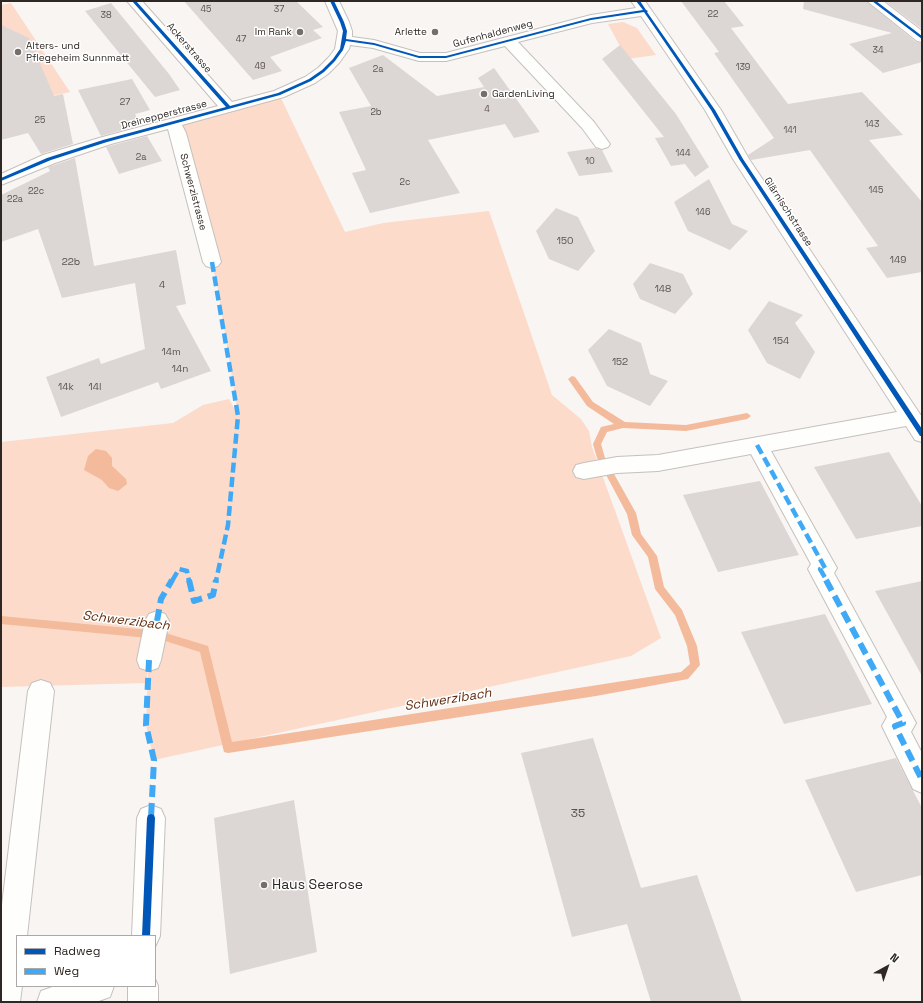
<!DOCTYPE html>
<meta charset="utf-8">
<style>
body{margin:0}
#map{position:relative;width:923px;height:1003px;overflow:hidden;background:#f9f5f3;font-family:"Space Grotesk",sans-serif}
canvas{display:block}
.frame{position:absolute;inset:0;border:2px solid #2e2723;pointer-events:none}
.legend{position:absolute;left:16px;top:935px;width:140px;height:52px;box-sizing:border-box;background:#fff;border:1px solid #aba9a7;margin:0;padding:5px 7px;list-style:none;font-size:12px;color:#2e2723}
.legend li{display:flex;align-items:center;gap:8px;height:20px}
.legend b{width:20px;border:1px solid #aba9a7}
.north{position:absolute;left:867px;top:947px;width:40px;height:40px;-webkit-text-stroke:3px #fff;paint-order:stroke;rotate:40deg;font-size:11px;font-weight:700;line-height:16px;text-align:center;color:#2e2723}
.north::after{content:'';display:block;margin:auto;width:14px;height:18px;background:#2e2723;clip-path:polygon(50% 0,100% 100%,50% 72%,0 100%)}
</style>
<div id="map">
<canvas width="923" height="1003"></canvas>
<div class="frame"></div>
<ul class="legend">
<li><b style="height:5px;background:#0057b8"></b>Radweg</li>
<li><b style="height:5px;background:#3fa9f5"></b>Weg</li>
</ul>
<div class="north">N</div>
</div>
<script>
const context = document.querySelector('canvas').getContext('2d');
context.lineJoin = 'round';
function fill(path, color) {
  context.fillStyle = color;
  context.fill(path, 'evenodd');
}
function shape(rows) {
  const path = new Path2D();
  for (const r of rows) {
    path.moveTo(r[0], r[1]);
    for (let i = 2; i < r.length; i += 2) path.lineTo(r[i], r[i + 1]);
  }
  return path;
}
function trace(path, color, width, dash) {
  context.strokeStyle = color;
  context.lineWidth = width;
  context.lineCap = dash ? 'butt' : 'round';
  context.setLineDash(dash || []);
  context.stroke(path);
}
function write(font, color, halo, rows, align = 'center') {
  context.font = font + ' "Space Grotesk",sans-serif';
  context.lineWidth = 3;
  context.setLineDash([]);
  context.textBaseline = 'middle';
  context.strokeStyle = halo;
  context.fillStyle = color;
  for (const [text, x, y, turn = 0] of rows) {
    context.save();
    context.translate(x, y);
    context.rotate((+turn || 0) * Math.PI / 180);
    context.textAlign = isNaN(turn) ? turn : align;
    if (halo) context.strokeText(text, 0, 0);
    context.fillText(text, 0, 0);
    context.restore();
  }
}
const green = shape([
 [11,3,70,92,1,107,1,5],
 [623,22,637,28,656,55,627,59,608,24],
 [279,94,345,232,383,223,489,211,552,395,581,419,589,431,592,447,661,638,631,656,154,760,146,725,148,667,146,683,1,687,1,442,173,423,203,405,229,399,238,415,217,284,173,123]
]);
const water = shape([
 [96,449,106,451,112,458,112,466,126,479,127,484,118,491,109,488,102,480,84,470,88,456]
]);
const stream = shape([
 [572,376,575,377,593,402,625,422,686,425,747,413,751,416,747,419,686,431,623,428,607,432,601,444,605,458,636,513,641,534,657,556,664,587,682,610,697,646,700,665,688,679,596,696,228,753,224,752,223,748,200,652,159,639,1,624,1,616,159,631,208,646,232,742,681,672,690,664,687,646,675,615,655,589,648,557,632,535,627,514,597,458,593,444,601,427,614,424,587,406,568,379,572,376]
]);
const building = shape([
 [184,1,296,1,323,27,313,30,322,38,270,57,282,71,253,80],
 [681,1,724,1,744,26,731,28,788,104,862,92,903,135,869,140,922,202,922,272,887,278,866,248,878,246,810,150,751,160,748,155,774,138,714,53,719,52],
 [804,1,866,1,916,42,922,43,922,62,883,73,849,44,892,33,803,9],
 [885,1,922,1,922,29],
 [111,3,169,74,180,90,155,97,85,11],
 [1,25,29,38,54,96,63,94,73,144,41,154,28,133,1,140],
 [620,45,676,114,709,167,695,177,685,164,671,166,655,138,664,137,602,59],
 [383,55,437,96,484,87,478,78,494,68,540,132,514,138,505,124,428,140,460,193,370,213,352,173,366,170,339,112,371,106,349,68],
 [132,79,150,110,135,114,141,125,101,136,78,90],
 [147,136,162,161,119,174,106,147],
 [595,148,602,150,613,172,579,176,567,152],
 [75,158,94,266,176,250,186,304,176,306,211,371,161,389,158,382,61,417,46,377,99,358,101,364,145,349,135,283,62,298,38,229,1,242,1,195,50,171,48,167],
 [709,179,732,224,748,231,730,250,688,231,674,202],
 [556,208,578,217,595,251,578,271,549,259,536,231],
 [650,263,683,274,693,294,675,314,640,299,633,284],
 [769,301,803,315,795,323,815,352,800,379,767,363,748,330],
 [609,329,641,343,650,374,668,381,650,406,607,386,588,350],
 [889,452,922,506,922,526,856,539,814,467],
 [760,481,799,555,718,572,683,495],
 [922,581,922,676,875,591],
 [825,614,872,704,784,724,741,632],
 [593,738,641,888,697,875,742,1002,651,1002,627,924,572,937,521,753],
 [896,758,922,808,922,875,856,892,805,780],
 [294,800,317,952,230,974,214,818]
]);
const minor = shape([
 [127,1,142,1,232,102,274,91,305,77,318,68,329,57,335,49,338,31,325,1,339,1,349,22,352,31,352,37,374,40,420,53,446,53,591,15,636,8,631,1,645,1,721,110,749,159,922,417,922,442,915,440,906,426,771,451,833,561,837,568,834,573,916,723,911,732,922,753,922,793,913,789,882,726,887,717,808,569,811,564,751,454,658,471,617,473,584,479,576,477,573,471,576,465,584,463,617,457,658,455,897,412,733,159,705,110,641,16,592,23,518,42,594,122,610,144,608,147,602,149,596,147,582,128,505,46,446,61,419,61,373,48,350,45,349,49,339,63,328,74,315,83,284,97,182,125,186,133,221,262,218,266,212,268,206,266,203,262,168,129,111,144,55,163,1,185,1,174,43,155,99,138,218,106,127,1],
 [867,1,883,1,922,31,922,42,917,41,867,1],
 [157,611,165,614,169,621,161,660,158,668,149,671,140,668,137,660,145,621,149,614,157,611],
 [41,680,50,683,54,691,27,936,17,936,17,986,22,986,20,1002,1,1002,1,913,28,691,32,683,41,680],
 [151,805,161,809,165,818,160,936,155,947,155,936,132,936,137,818,141,809,151,805],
 [155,979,158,986,158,1002,128,1002,128,986,155,986,155,979],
 [55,986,114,986,110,997,96,1002,37,1002,41,991,55,986]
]);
const quietFar1 = shape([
 [212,262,238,416,228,525,216,581],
 [757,445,825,568,820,569,827,581],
 [172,581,179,569,187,571,189,581]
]);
const quiet = shape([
 [189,580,194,601,213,595,216,580],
 [826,580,903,723,895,726,922,780],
 [157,621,161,599,172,580],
 [149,660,146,725,154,760,151,818]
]);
const cycleway = shape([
 [132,1,136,1,230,106,278,93,309,79,322,70,333,59,340,49,343,31,340,22,330,1,334,1,344,22,347,31,346,39,374,43,419,56,446,56,591,18,643,10,636,1,640,1,646,10,648,11,647,12,715,110,743,159,922,429,922,436,920,436,739,159,711,110,644,12,591,20,446,58,419,58,374,45,346,41,343,50,335,61,324,72,311,81,280,95,107,142,51,160,1,181,1,178,47,158,103,140,226,107,132,1],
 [872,1,876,1,922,36,922,39,872,1],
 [151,814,154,815,155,818,150,936,142,936,147,818,148,815,151,814]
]);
const markers = [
 [300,32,4,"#756f6c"],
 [435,32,4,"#756f6c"],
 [18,52,4,"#756f6c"],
 [484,94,4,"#756f6c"],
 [264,885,4,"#756f6c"]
];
const farNumbernames = [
 ["45",206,10],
 ["37",279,10],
 ["22",713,15],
 ["38",106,16],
 ["47",241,40],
 ["34",878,51],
 ["49",260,67],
 ["139",743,68],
 ["2a",378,70],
 ["27",125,103],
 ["4",487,110],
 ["2b",376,113],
 ["25",40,121],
 ["143",872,125],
 ["141",790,131],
 ["144",683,154],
 ["2a",141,158],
 ["10",590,162],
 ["2c",405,183],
 ["145",876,191],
 ["22c",36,192],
 ["22a",15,200],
 ["146",703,213]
];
const farPoinames = [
 ["Im Rank",292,32],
 ["Arlette",427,32],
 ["Alters- und",26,46,"left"],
 ["Pflegeheim Sunnmatt",26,58,"left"],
 ["GardenLiving",492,94,"left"]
];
const farStreetnames = [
 ["Gufenhaldenweg",493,34,-15],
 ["Ackerstrasse",189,48,49],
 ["Dreinepperstrasse",164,115,-15],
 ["Schwerzistrasse",193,192,75],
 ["Glärnischstrasse",788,212,57]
];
const numberNames = [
 ["150",565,241],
 ["149",898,260],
 ["22b",71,262],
 ["4",162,285],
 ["148",663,289],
 ["154",781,341],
 ["14m",171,352],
 ["152",620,362],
 ["14n",180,369],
 ["14k",66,387],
 ["14l",95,387]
];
const nearNumbernames = [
 ["35",578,814]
];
const waterNames = [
 ["Schwerzibach",126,621,7],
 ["Schwerzibach",448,700,-9]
];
const nearPoinames = [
 ["Haus Seerose",272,885]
];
fill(green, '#fcdbca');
fill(water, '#f3ba9b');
fill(stream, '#f3ba9b');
fill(building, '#dcd7d4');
trace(minor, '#c5c0bd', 2);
fill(minor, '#fefefd');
trace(quietFar1, '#3fa9f5', 4.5, [10, 4.5]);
trace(quiet, '#3fa9f5', 6, [12, 6]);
fill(cycleway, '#0057b8');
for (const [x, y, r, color] of markers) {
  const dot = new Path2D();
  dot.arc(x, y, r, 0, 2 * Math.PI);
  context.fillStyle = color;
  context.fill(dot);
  trace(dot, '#fff', 1.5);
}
write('9px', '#5a534f', null, farNumbernames);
write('10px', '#2e2723', '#fff', farPoinames, 'right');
write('10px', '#2e2723', '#fff', farStreetnames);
write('10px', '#5a534f', null, numberNames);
write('12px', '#5a534f', null, nearNumbernames);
write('italic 13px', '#622e0f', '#fff', waterNames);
write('14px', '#2e2723', '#fff', nearPoinames, 'left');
</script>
